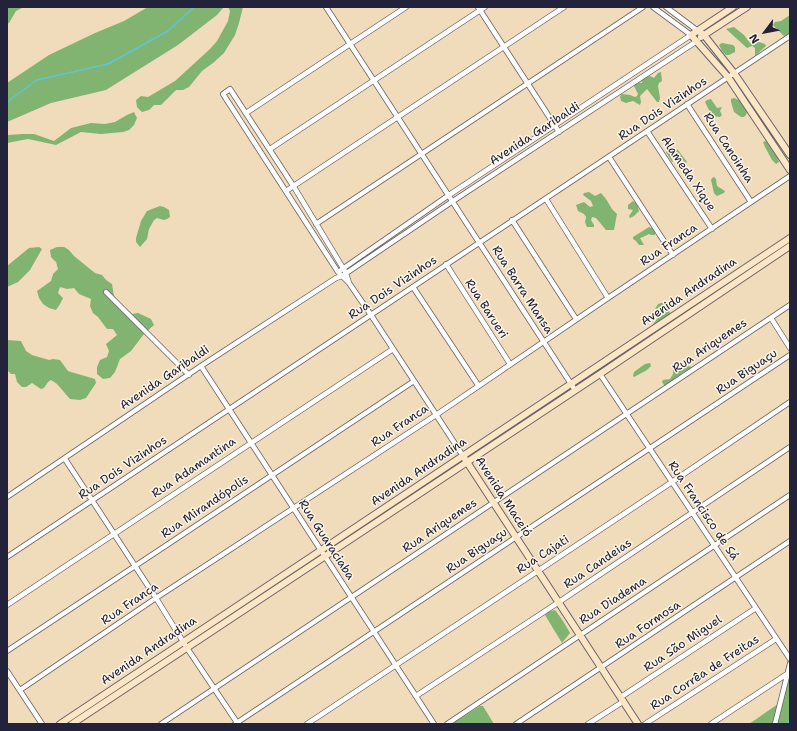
<!DOCTYPE html>
<meta charset="utf-8">
<style>
body{margin:0}
#map{position:relative;width:797px;height:731px;overflow:hidden;background:#f0dcbb;font-family:"Shantell Sans",sans-serif}
canvas{display:block}
.frame{position:absolute;inset:0;border:8px solid #22223b;pointer-events:none}
.north{position:absolute;left:745px;top:12px;width:40px;height:40px;-webkit-text-stroke:3px #fcf5e5;paint-order:stroke;rotate:238deg;font-size:11px;font-weight:700;line-height:16px;text-align:center;color:#22223b}
.north::after{content:'';display:block;margin:auto;width:14px;height:18px;background:#22223b;clip-path:polygon(50% 0,100% 100%,50% 72%,0 100%)}
</style>
<div id="map">
<canvas width="797" height="731"></canvas>
<div class="frame"></div>
<div class="north">N</div>
</div>
<script>
const context = document.querySelector('canvas').getContext('2d');
context.lineJoin = 'round';
function fill(path, color) {
  context.fillStyle = color;
  context.fill(path, 'evenodd');
}
function shape(rows) {
  const path = new Path2D();
  for (const r of rows) {
    path.moveTo(r[0], r[1]);
    for (let i = 2; i < r.length; i += 2) path.lineTo(r[i], r[i + 1]);
  }
  return path;
}
function trace(path, color, width, dash) {
  context.strokeStyle = color;
  context.lineWidth = width;
  context.lineCap = dash ? 'butt' : 'round';
  context.setLineDash(dash || []);
  context.stroke(path);
}
function write(font, color, halo, rows, align = 'center') {
  context.font = font + ' "Shantell Sans",sans-serif';
  context.lineWidth = 3;
  context.setLineDash([]);
  context.textBaseline = 'middle';
  context.strokeStyle = halo;
  context.fillStyle = color;
  for (const [text, x, y, turn = 0] of rows) {
    context.save();
    context.translate(x, y);
    context.rotate((+turn || 0) * Math.PI / 180);
    context.textAlign = isNaN(turn) ? turn : align;
    if (halo) context.strokeText(text, 0, 0);
    context.fillText(text, 0, 0);
    context.restore();
  }
}
const forest = shape([
 [8,7,24,7,16,11,9,23,7,24,7,8],
 [148,7,224,7,217,15,178,45,106,90,51,103,7,122,7,83,49,55,95,33,124,21],
 [228,7,243,7,239,23,235,35,224,53,213,63,202,71,189,87,183,90,176,90,161,105,154,105,149,110,142,112,137,107,136,100,141,96,148,97,175,81,210,49,217,41,228,21,230,11],
 [790,15,790,34,784,36,773,25,775,22,781,21],
 [734,27,744,35,750,43,759,42,765,44,766,46,755,56,755,48,752,46,747,48,726,29],
 [722,43,733,45,735,47,735,52,729,55,726,55,722,51,719,45],
 [661,72,662,81,659,83,658,86,660,98,659,102,657,102,647,89,640,96,641,102,640,105,633,101,626,103,621,101,620,96,622,94,630,95,635,97,637,96,638,94,633,84,637,82,642,83,641,79,644,77,650,76,654,78,658,73],
 [734,98,739,100,743,104,747,112,746,115,744,117,741,117,734,112,731,102,731,99],
 [711,99,717,108,722,107,720,111,722,115,720,117,712,116,705,102,707,100],
 [134,112,137,118,134,125,129,130,123,132,101,134,81,132,56,145,28,139,7,143,7,135,23,134,34,134,54,141,71,128,91,123,105,124,115,122,127,115],
 [766,141,778,159,779,162,776,164,772,160,765,147,763,142],
 [671,147,678,150,687,162,686,163,677,155,671,157,673,162,672,162,666,152],
 [714,177,716,179,717,186,725,191,724,193,717,196,714,193,711,180,712,178],
 [589,192,595,196,601,193,606,199,612,209,617,214,614,230,606,230,596,218,592,217,591,220,594,225,594,227,587,227,585,222,586,217,584,214,578,211,576,205,584,202,590,207,593,206,591,201,583,195,584,193],
 [633,201,637,204,639,211,634,216,630,218,629,216,633,210,628,209,628,205],
 [160,206,164,207,169,210,170,217,167,219,164,220,157,218,154,220,149,229,147,239,140,247,136,242,136,238,141,221,147,211],
 [649,227,654,229,655,232,655,235,651,235,649,234,643,237,640,238,644,245,639,245,636,241,633,239,633,237],
 [39,247,42,249,30,270,18,282,7,287,7,266,29,248],
 [57,247,64,247,69,250,74,256,90,269,95,273,102,275,106,280,112,284,114,296,117,301,132,314,138,313,151,319,154,325,144,334,131,351,120,359,115,372,110,378,103,379,97,374,97,367,100,360,107,357,109,351,106,344,117,335,113,329,107,329,98,317,93,313,90,306,91,299,79,294,74,288,67,289,60,287,58,293,63,298,60,304,56,310,49,308,43,304,39,298,37,291,51,281,53,274,58,269,56,262,51,257,50,250],
 [661,303,664,303,669,309,670,314,669,317,654,327,651,327,657,319,666,313,664,308,655,309,658,304],
 [7,340,21,341,26,351,32,355,49,360,53,359,60,360,68,371,71,372,95,379,96,383,86,398,80,400,70,399,57,384,51,380,48,382,44,388,41,389,32,383,26,387,22,387,17,382,15,374,11,374,7,370],
 [650,363,651,366,647,370,634,377,633,376,634,372,638,369,645,364],
 [687,366,692,367,691,368,682,373,667,385,664,385,662,382,663,380,670,379,673,374,673,370,675,368,678,369],
 [554,610,556,611,563,621,570,633,562,643,545,615,548,612],
 [790,650,790,724,749,724,778,704],
 [480,706,483,706,494,724,452,724]
]);
const stream = shape([
 [7,102,37,80,108,64,168,31,194,7],
 [788,724,790,718]
]);
const street = shape([
 [326,7,575,390],
 [478,7,559,132],
 [666,7,698,31],
 [687,104,751,202],
 [246,113,406,7],
 [647,131,712,229],
 [270,149,485,7],
 [609,157,673,255],
 [286,191,564,7],
 [546,199,608,298],
 [512,220,576,319],
 [316,224,643,7],
 [446,264,510,364],
 [341,270,449,195,691,35,653,7],
 [349,283,346,273,294,187,230,89,223,94,338,272,349,283,371,315,463,456],
 [413,287,478,385],
 [106,292,189,375],
 [771,318,790,348],
 [201,366,434,724],
 [600,374,790,659],
 [65,459,156,598,187,648,238,724],
 [7,497,201,366,336,278,342,276,453,201,697,41],
 [7,557,790,36],
 [7,605,393,349],
 [7,651,414,381],
 [7,671,42,724],
 [20,690,156,598,436,415,608,298,790,176],
 [416,696,559,602,790,447],
 [621,697,756,608],
 [161,724,790,305],
 [235,724,790,355],
 [307,724,672,482,790,402],
 [447,724,790,495],
 [516,724,790,541],
 [588,724,624,701],
 [645,724,776,639],
 [711,724,787,674],
 [775,724,790,664]
]);
const secondary = shape([
 [733,7,691,35,728,77,790,170],
 [698,31,704,35,734,73,790,155],
 [701,37,747,7],
 [465,459,638,724],
 [60,724,790,238],
 [72,724,600,374,790,246]
]);
const streetNames = [
 ["Rua Dois Vizinhos",663,109,-34],
 ["Avenida Garibaldi",535,134,-33],
 ["Rua Canoinha",728,148,57],
 ["Alameda Xique",688,174,56],
 ["Rua Franca",669,245,-34],
 ["Rua Dois Vizinhos",393,288,-34],
 ["Rua Barra Mansa",522,290,57],
 ["Avenida Andradina",689,292,-34],
 ["Rua Barueri",486,309,57],
 ["Rua Ariquemes",710,346,-34],
 ["Rua Biguaçu",747,372,-34],
 ["Avenida Garibaldi",165,378,-34],
 ["Rua Franca",400,426,-34],
 ["Rua Dois Vizinhos",123,468,-34],
 ["Rua Adamantina",194,468,-34],
 ["Avenida Andradina",419,472,-34],
 ["Avenida Maceió",503,497,57],
 ["Rua Mirandópolis",205,507,-34],
 ["Rua Francisco de Sá",703,511,56],
 ["Rua Ariquemes",440,526,-34],
 ["Rua Guaraciaba",326,540,57],
 ["Rua Biguaçu",477,551,-34],
 ["Rua Cajati",543,555,-33],
 ["Rua Candeias",598,564,-34],
 ["Rua Diadema",613,601,-33],
 ["Rua Franca",130,604,-34],
 ["Rua Formosa",648,625,-34],
 ["Rua São Miguel",683,644,-34],
 ["Avenida Andradina",149,651,-34],
 ["Rua Corrêa de Freitas",705,673,-33]
];
fill(forest, '#80b470');
trace(stream, '#5cc6d7', 1.5);
trace(street, '#6a6368', 6);
trace(secondary, '#6a6368', 8);
trace(street, '#fff', 4.5);
trace(secondary, '#fce6c4', 6);
write('12px', '#22223b', '#fcf5e5', streetNames);
</script>
